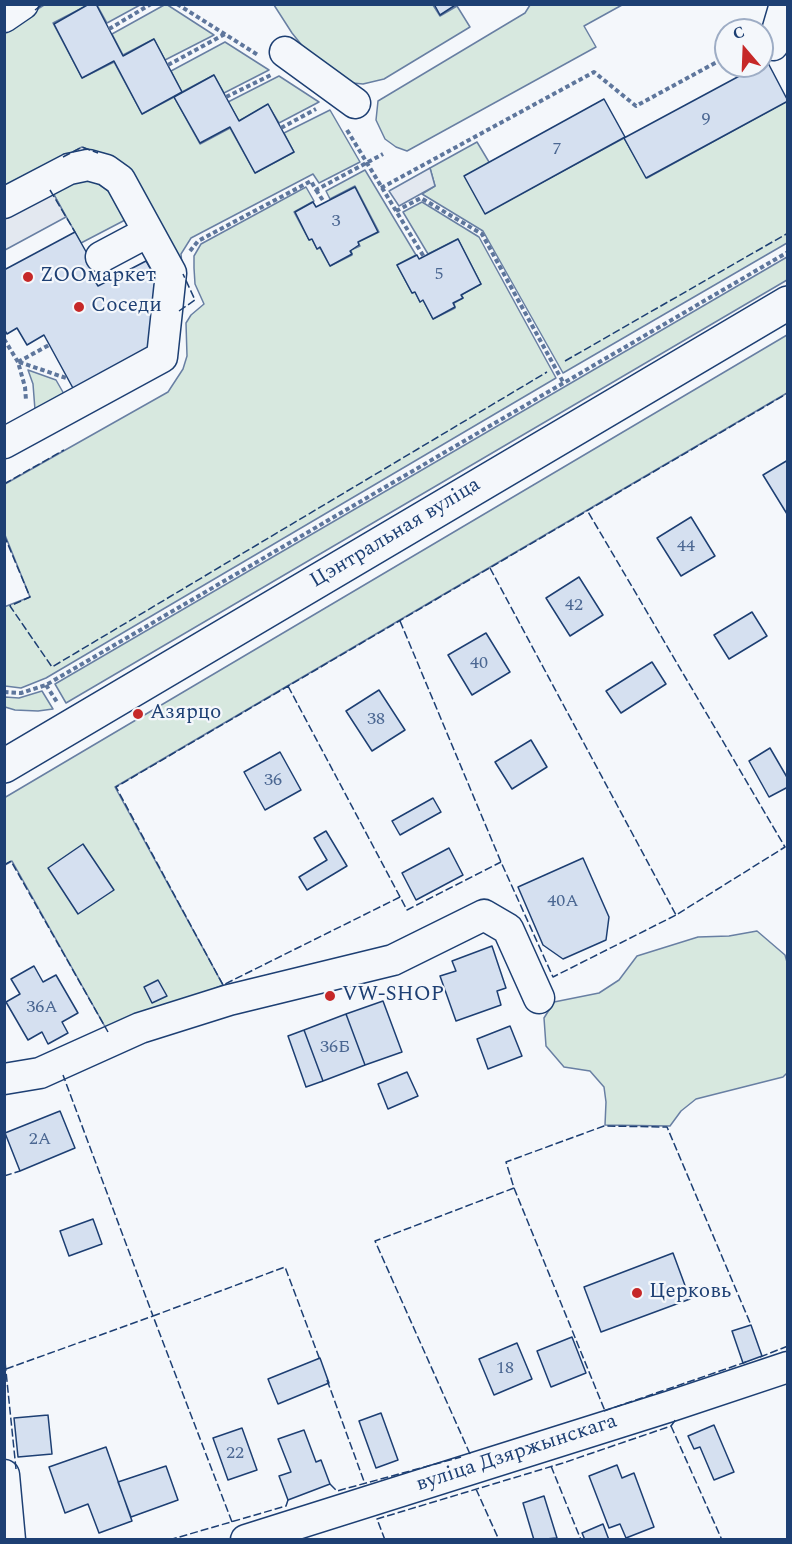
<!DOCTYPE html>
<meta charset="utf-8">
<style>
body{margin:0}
#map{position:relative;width:792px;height:1544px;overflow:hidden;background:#f4f7fb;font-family:Spectral,serif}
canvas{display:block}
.frame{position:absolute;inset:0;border:6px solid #1d3f73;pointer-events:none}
.north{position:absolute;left:714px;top:18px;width:60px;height:60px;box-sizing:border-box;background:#f4f7fb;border:2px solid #9eadc5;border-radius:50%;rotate:341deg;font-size:16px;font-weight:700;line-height:24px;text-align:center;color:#1d3f73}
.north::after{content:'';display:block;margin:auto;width:21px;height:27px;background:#c62828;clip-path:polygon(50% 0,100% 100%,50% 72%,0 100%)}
</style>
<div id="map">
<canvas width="792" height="1544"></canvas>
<div class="frame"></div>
<div class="north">С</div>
</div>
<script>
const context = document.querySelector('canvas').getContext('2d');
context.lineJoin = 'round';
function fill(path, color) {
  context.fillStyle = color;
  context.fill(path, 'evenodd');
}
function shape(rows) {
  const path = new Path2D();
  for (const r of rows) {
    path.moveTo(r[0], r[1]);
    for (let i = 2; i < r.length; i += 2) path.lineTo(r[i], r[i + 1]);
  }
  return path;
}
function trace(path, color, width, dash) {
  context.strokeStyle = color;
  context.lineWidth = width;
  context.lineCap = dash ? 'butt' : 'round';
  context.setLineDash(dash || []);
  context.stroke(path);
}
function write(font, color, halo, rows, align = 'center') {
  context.font = font + ' Spectral,serif';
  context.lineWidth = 4.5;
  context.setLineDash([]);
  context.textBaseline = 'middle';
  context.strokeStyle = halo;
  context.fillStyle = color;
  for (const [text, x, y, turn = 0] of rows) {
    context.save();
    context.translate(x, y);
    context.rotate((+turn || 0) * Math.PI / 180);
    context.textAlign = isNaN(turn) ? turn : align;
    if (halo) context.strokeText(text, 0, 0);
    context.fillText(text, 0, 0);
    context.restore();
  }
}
const green = shape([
 [166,4,214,35,165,60,154,39,123,55,112,34,166,4],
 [44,5,88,5,53,23,82,78,114,62,142,114,174,97,200,144,230,128,255,173,294,152,284,133,330,110,360,162,319,183,313,174,191,238,181,254,183,275,123,164,82,147,5,188,5,30,44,5],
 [97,5,140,5,107,23,97,5],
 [274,5,433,5,440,16,457,6,470,27,384,79,363,84,353,83,312,58,292,33,274,5],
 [530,5,622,5,584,26,596,47,407,151,396,147,385,139,376,120,378,101,525,13,530,5],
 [225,42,269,70,224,93,214,75,182,92,171,71,225,42],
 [279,76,319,102,279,123,268,105,239,121,228,102,279,76],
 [787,101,787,243,563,373,483,231,422,194,435,186,430,168,477,142,489,162,485,213,624,138,647,178,787,101],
 [365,170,416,255,397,265,412,293,415,292,420,302,423,300,433,319,455,308,454,303,463,298,461,295,481,284,458,239,428,254,403,212,422,202,479,237,556,378,46,678,21,688,5,686,4,607,30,597,5,535,5,484,168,392,183,369,187,356,186,323,191,315,204,304,195,284,194,268,194,256,201,244,306,187,314,201,294,212,309,240,312,239,317,249,320,248,330,266,352,255,351,250,360,246,358,242,379,232,355,186,330,199,326,191,365,170],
 [85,179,94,181,112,194,127,219,81,243,52,191,85,179],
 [787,257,787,280,66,703,55,684,787,257],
 [787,335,787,393,115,787,223,985,108,1032,12,861,5,865,4,798,787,335],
 [28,370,56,380,64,394,35,410,33,384,28,370],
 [42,691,53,709,38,711,15,710,5,707,5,697,19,698,42,691],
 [757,931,785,955,787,962,787,1073,783,1077,696,1099,681,1111,670,1126,605,1125,606,1102,604,1087,590,1071,564,1067,546,1046,544,1018,554,1002,599,993,619,980,637,956,698,937,729,936,757,931]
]);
const parking = shape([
 [430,168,435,186,399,206,389,191,430,168],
 [52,191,66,217,5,250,5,217,52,191]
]);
const building = shape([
 [89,4,96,4,123,56,154,39,182,92,142,114,114,61,82,78,54,24,89,4],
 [434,4,457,4,440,15,434,4],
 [767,61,788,101,646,178,624,138,758,66,762,66,762,64,767,61],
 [214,75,239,121,268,104,294,152,255,173,230,127,200,143,174,97,214,75],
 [604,99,625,137,485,214,464,176,604,99],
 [355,187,378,232,358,242,359,245,350,251,352,254,330,266,320,247,317,249,312,239,309,240,295,212,313,202,316,207,355,187],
 [75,232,98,273,92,276,98,286,146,261,156,279,151,348,74,390,44,335,27,345,17,328,7,334,4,329,4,270,75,232],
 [458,239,481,284,461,295,463,298,453,303,455,307,433,319,423,300,420,302,415,292,412,293,397,265,417,255,419,259,458,239],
 [788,460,788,514,787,514,763,475,788,460],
 [691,517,715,556,681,576,657,538,691,517],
 [579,577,603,615,570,636,546,598,579,577],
 [752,612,767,636,729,659,714,635,752,612],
 [486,633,510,672,472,695,448,655,486,633],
 [652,662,666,684,621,713,606,691,652,662],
 [379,690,405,730,372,751,346,711,379,690],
 [531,740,547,767,512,789,495,762,531,740],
 [770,748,788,779,788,787,769,797,749,761,770,748],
 [280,752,301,790,265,810,244,772,280,752],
 [433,798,441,812,400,835,392,821,433,798],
 [326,831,347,866,307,890,299,877,327,860,314,838,326,831],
 [83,844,114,890,78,914,48,868,83,844],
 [449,848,463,875,416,900,402,873,449,848],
 [583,858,609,917,606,940,563,959,543,945,518,887,583,858],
 [492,946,506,988,497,991,501,1005,456,1021,440,976,456,971,452,961,492,946],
 [34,966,43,982,56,975,78,1013,62,1022,68,1033,48,1044,42,1032,28,1040,6,1002,20,994,11,979,34,966],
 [158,980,167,996,152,1003,144,987,158,980],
 [383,1001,402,1052,365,1065,346,1014,383,1001],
 [346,1014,365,1065,323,1081,304,1030,346,1014],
 [510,1026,522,1056,488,1069,477,1039,510,1026],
 [304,1030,323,1081,306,1087,288,1036,304,1030],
 [407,1072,418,1096,388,1109,378,1084,407,1072],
 [60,1111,75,1148,20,1171,5,1133,60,1111],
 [93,1219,102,1244,69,1256,60,1231,93,1219],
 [673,1253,690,1299,601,1332,584,1287,673,1253],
 [751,1325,762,1356,743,1363,732,1331,751,1325],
 [572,1337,586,1373,551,1387,537,1351,572,1337],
 [517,1343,532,1379,494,1395,479,1359,517,1343],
 [320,1358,329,1383,278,1404,268,1379,320,1358],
 [381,1413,398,1460,376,1468,359,1421,381,1413],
 [48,1415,52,1454,18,1457,14,1418,48,1415],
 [714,1425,734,1472,714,1480,700,1447,694,1449,688,1436,714,1425],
 [242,1428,257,1470,228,1480,213,1438,242,1428],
 [304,1430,316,1462,321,1460,330,1484,288,1500,279,1476,291,1472,278,1439,304,1430],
 [106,1447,132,1521,99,1533,88,1504,65,1513,49,1467,106,1447],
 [617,1465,622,1478,634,1473,654,1527,626,1538,620,1524,609,1528,589,1476,617,1465],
 [166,1466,178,1500,131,1517,118,1482,166,1466],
 [544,1496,557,1538,534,1540,523,1503,544,1496],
 [603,1524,609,1540,585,1540,582,1533,603,1524]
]);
const path = shape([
 [177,4,258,55],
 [109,29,151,4],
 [168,65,225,34],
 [226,97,271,75],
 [281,128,316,109],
 [347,130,424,257],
 [381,188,594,72,636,106,726,57],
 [316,190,324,202],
 [396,211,421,198,482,234,563,382],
 [190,251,198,241,311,181,316,190,383,154],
 [4,339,18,362,25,387,26,400],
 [18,362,49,345],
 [19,362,66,378],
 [46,685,57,702],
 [4,692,21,693,46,685,788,252]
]);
const minor = shape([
 [4,17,23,4],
 [773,45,785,4],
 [285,52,355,103],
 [4,203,69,169,88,165,106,170,120,180,171,273,162,357,4,443],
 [101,257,148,232],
 [4,1079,40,1073,140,1028,229,1000,393,960,484,915,508,929,539,998],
 [4,1475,10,1540],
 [246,1540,671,1406,788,1367]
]);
const major = shape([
 [4,766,788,303]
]);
const fence = shape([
 [35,10,43,4],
 [63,157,82,147,98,153],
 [50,190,75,232],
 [179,311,195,300,183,274],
 [565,361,788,233],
 [4,484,64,450],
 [4,535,30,597,10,606,52,667,547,372],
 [490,568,676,915,785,847,587,510],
 [400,621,501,862,553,977,676,915],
 [288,686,407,910,501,862],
 [4,865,11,861,108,1032],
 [400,897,223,985,116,787,788,393],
 [4,1176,20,1171],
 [514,1188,605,1411],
 [4,1352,16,1469],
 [760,1357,788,1346],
 [6,1369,153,1316,63,1075],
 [327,1380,365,1484],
 [604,1411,746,1362],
 [671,1426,722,1540],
 [470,1454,375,1241,514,1188,506,1162,604,1126,667,1127,751,1325],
 [551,1466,581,1540],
 [330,1484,337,1491,461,1457],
 [476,1489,499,1540],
 [232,1522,153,1316,285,1267,320,1360],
 [169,1540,286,1506,288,1500],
 [385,1540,377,1519,563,1463,671,1426,677,1418]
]);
const markers = [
 [28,277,6,"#c62828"],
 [79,307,6,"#c62828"],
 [138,714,6,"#c62828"],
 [330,996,6,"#c62828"],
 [637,1293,6,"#c62828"]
];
const numberNames = [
 ["9",706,120],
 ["7",557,150],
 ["3",336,222],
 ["5",439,275],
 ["44",686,547],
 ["42",574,606],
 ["40",479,664],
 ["38",376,720],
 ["36",273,781],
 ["40А",563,902],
 ["36А",42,1008],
 ["36Б",335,1048],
 ["2А",40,1140],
 ["18",505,1369],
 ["22",235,1454]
];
const poiNames = [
 ["ZOOмаркет",40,277],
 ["Соседи",91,307],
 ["Азярцо",150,714],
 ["VW-SHOP",342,996],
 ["Церковь",649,1293]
];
const streetNames = [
 ["Цэнтральная вуліца",396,534,-31],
 ["вуліца Дзяржынскага",517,1454,-18]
];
fill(green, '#d7e8df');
trace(green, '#687fa3', 1.5);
fill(parking, '#e3e8f0');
trace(parking, '#687fa3', 1.5);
fill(building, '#d5e0f0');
trace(building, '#1d3f73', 1.5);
trace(minor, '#1d3f73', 33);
trace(major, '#1d3f73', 36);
trace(path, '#5e769c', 4, [4.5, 3]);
trace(minor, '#f4f7fb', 30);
trace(major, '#f4f7fb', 33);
trace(fence, '#1d3f73', 1.5, [8, 3]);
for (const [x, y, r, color] of markers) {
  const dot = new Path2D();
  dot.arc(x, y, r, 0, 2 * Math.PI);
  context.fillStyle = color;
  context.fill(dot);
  trace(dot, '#f4f7fb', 2);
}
write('18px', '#4b6792', null, numberNames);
write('21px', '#1d3f73', '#f4f7fb', poiNames, 'left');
write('21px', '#1d3f73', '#f4f7fb', streetNames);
</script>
